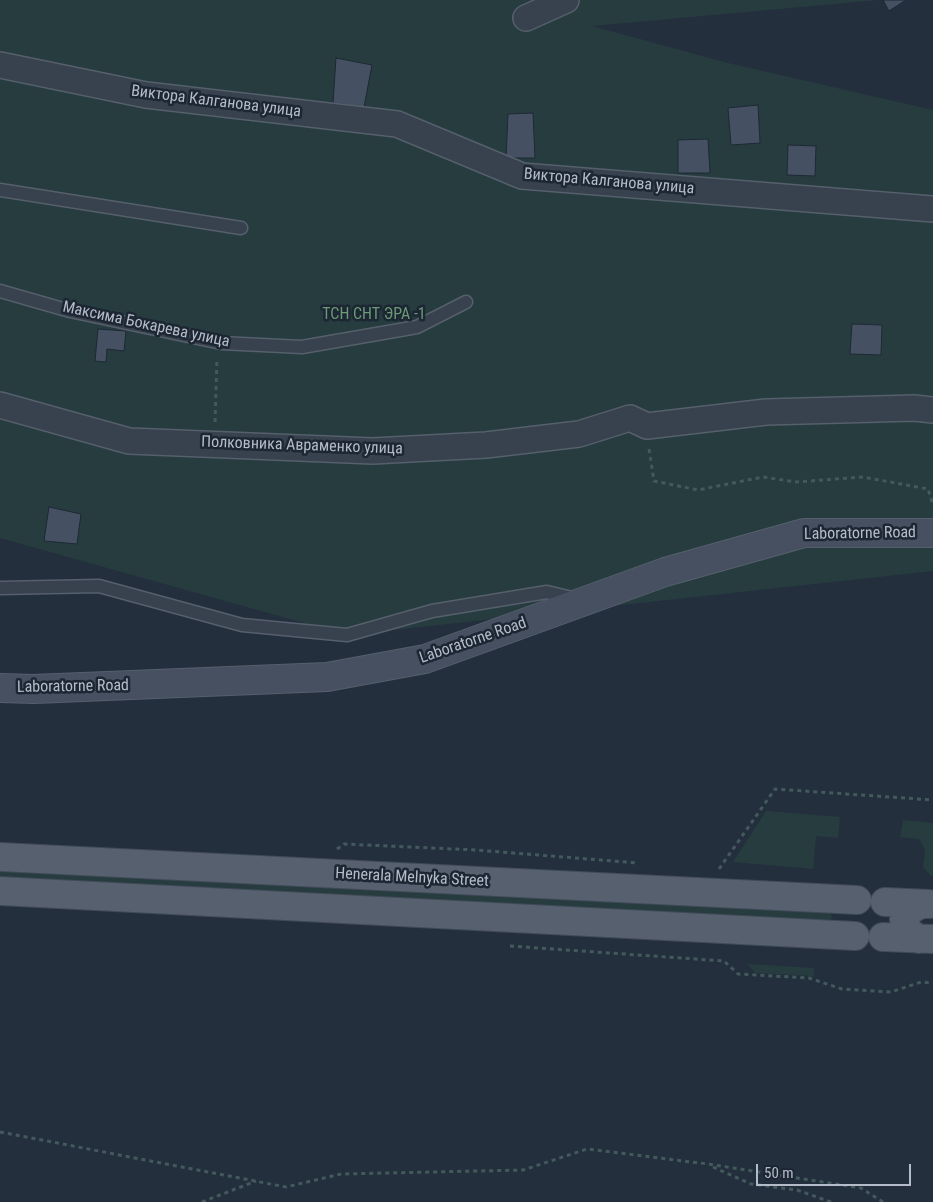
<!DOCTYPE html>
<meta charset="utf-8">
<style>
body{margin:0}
#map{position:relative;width:933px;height:1202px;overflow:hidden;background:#242f3e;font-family:"Roboto Condensed",sans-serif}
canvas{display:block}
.scale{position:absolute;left:756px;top:1164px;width:155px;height:22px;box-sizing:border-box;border:2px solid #b4bcc9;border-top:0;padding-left:6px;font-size:15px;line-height:18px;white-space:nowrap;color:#b4bcc9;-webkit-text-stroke:4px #1d2633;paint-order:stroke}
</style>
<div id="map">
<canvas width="933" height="1202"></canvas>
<div class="scale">50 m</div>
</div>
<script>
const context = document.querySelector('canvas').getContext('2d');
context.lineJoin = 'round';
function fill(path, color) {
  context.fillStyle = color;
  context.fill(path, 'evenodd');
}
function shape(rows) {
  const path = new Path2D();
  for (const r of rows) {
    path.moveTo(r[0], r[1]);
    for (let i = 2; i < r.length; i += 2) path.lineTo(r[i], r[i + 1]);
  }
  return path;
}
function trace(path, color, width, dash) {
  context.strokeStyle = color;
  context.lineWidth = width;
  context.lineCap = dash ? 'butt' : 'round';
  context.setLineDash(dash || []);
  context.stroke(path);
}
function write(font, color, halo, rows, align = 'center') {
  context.font = font + ' "Roboto Condensed",sans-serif';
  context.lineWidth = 5;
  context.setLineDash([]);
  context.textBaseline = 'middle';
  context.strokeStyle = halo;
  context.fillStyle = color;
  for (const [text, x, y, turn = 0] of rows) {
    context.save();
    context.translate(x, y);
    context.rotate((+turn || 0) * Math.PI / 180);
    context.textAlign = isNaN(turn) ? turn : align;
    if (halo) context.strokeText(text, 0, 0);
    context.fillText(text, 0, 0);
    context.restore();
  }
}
const green = shape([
 [0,0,878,0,592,26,728,63,933,110,933,571,347,635,0,538],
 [766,811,840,817,838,838,816,836,813,869,733,862],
 [903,820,933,823,933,876,931,876,923,867,925,850,919,839,900,837],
 [0,866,829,911,832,917,830,921,0,877],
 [747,964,814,968,814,976,756,973]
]);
const building = shape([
 [883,0,906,0,889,11,883,0],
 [336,58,372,65,364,107,333,103,336,58],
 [758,105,760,143,731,145,728,108,758,105],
 [533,113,535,158,506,158,508,114,533,113],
 [708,139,710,173,678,173,678,140,708,139],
 [788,145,816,146,815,176,787,175,788,145],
 [852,324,882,325,881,355,850,354,852,324],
 [98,329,126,331,124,351,107,349,106,362,95,361,98,329],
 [49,507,81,514,77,544,44,541,49,507]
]);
const path = shape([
 [215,422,217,358],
 [649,449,654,481,698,490,763,477,796,482,863,477,928,489,933,505],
 [337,849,344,844,476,850,638,863],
 [719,869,775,789,933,800],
 [510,946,724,961,738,974,809,978,842,989,891,992,921,982,933,983],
 [0,1132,286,1187,341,1174,523,1170,587,1149,708,1164,861,1188,883,1202],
 [713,1167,751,1184,797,1190,831,1202],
 [202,1202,256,1181]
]);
const lane = shape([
 [0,190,241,228],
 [0,291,70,311,221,343,302,347,417,327,466,302],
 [0,588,99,586,242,625,347,635,432,611,547,592,576,599]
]);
const street = shape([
 [526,18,566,0],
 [0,65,146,95,397,124,522,176,933,209],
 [0,405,129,441,373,451,486,445,579,434,630,418,647,426,766,412,914,408,933,410]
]);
const secondary = shape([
 [0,688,34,689,327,677,425,659,665,572,804,533,933,533]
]);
const primary = shape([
 [0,857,857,900],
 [0,891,855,936],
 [885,902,929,904],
 [883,937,933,939],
 [918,939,907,930,904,919,910,910,921,904]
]);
const streetNames = [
 ["Виктора Калганова улица",216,102,7],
 ["Виктора Калганова улица",609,182,5],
 ["Максима Бокарева улица",146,325,12],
 ["Полковника Авраменко улица",302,446,2],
 ["Laboratorne Road",860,534,-1],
 ["Laboratorne Road",473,641,-19],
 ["Laboratorne Road",73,687,-1],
 ["Henerala Melnyka Street",412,878,3]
];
const parkNames = [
 ["ТСН СНТ ЭРА -1",374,315]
];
fill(green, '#263c3f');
fill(building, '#455162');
trace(building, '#1f2835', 1);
trace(lane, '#565f6c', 15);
trace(street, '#565f6c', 28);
trace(secondary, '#565f6c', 30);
trace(primary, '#414a57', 30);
trace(path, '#44595c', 3, [4, 4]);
trace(lane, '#38414e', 12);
trace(street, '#38414e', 25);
trace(secondary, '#465061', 28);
trace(primary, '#56606e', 28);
write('16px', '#b4bcc9', '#1d2633', streetNames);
write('16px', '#6b9a76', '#1d2633', parkNames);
</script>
